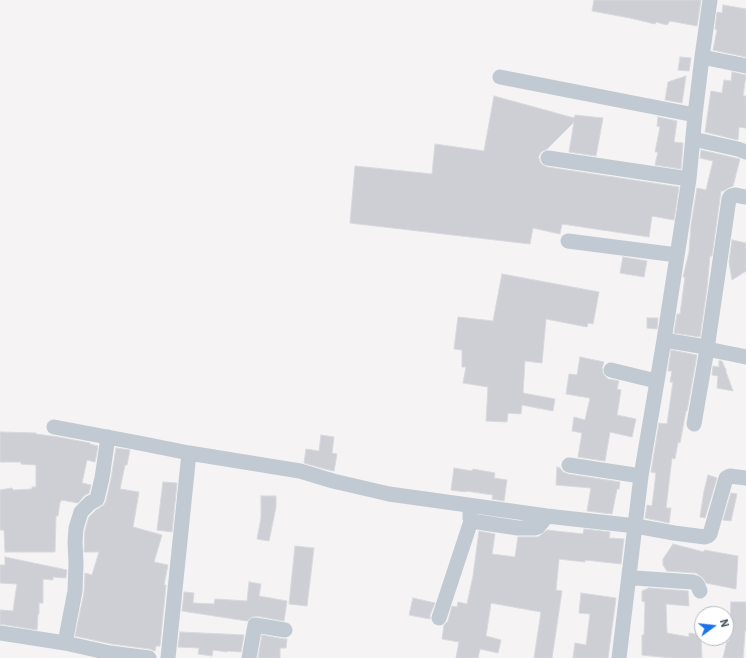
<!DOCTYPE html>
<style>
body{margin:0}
#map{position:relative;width:746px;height:658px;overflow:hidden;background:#f5f3f3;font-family:"IBM Plex Sans",sans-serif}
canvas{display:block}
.north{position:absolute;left:694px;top:606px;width:40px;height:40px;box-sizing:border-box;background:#fff;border:1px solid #b7bbc0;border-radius:50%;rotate:75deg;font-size:11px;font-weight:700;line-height:16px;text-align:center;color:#4a5661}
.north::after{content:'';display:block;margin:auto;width:14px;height:18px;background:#1a73e8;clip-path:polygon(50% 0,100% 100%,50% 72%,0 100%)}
</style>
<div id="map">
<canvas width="746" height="658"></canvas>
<div class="north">N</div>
</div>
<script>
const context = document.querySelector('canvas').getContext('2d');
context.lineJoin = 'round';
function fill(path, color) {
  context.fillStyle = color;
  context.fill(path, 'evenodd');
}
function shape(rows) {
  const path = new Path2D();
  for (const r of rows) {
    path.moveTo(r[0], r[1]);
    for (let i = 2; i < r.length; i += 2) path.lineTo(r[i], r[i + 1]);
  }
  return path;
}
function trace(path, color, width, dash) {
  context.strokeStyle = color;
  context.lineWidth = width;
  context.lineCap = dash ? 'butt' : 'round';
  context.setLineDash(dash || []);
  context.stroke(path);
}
const building = shape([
 [594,0,701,0,697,26,670,21,667,25,656,22,655,24,630,18,592,11,594,0],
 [723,5,746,9,746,57,713,50,717,30,715,29,717,12,722,13,723,5],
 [680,57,691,58,689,71,678,70,680,57],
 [732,72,746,75,743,96,746,96,746,128,739,127,738,140,705,132,711,91,722,93,724,80,731,81,732,72],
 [686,76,682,103,665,100,668,82,686,76],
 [494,96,574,118,575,115,603,118,596,156,569,152,574,122,547,149,541,152,538,158,539,158,540,162,543,165,547,167,679,187,674,220,652,216,649,237,562,224,560,234,533,228,530,244,350,223,355,166,432,174,435,144,484,151,494,96],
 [658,117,677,121,674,142,683,143,681,169,655,165,658,152,655,152,660,127,657,126,658,117],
 [701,150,740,159,733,186,728,188,723,191,721,191,712,256,710,256,707,288,700,337,674,333,677,314,680,314,685,277,683,277,689,252,691,225,697,188,706,190,713,161,700,158,701,150],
 [732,240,746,243,746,271,732,280,729,262,732,240],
 [623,257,647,261,644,277,620,273,623,257],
 [502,274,599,292,593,324,588,323,587,327,546,319,542,363,525,361,523,393,555,399,553,411,522,405,521,414,508,413,507,422,486,421,488,387,463,383,466,367,462,367,462,350,454,349,458,317,493,321,502,274],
 [647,318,658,318,657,329,647,328,647,318],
 [671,350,697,355,687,411,686,411,680,443,678,442,675,459,672,458,666,508,671,508,669,523,645,518,647,505,652,506,656,473,651,472,659,423,667,424,673,382,670,382,672,371,668,371,671,350],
 [580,357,604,362,602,368,603,373,605,376,608,379,619,381,617,389,621,390,617,415,636,419,632,437,610,432,605,461,578,457,582,433,572,431,574,417,585,420,590,398,566,394,569,374,577,375,580,357],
 [719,361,722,361,725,368,726,369,726,372,733,391,717,388,718,376,712,375,713,366,719,367,719,361],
 [0,432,36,433,36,434,58,437,90,443,90,444,98,446,95,462,87,460,82,483,91,485,89,493,84,496,78,503,61,500,61,502,60,502,58,516,56,516,55,552,5,552,4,530,0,530,0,490,12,488,13,490,32,489,32,487,36,487,36,465,21,464,21,462,0,462,0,432],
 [321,435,334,437,332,453,337,454,334,471,325,469,304,463,306,449,319,451,321,435],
 [116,448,130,450,127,465,125,465,120,489,139,492,133,527,162,535,154,562,168,565,164,585,166,585,160,646,156,646,155,651,150,649,112,644,75,636,84,593,85,573,92,575,99,552,84,552,85,530,89,517,96,510,104,505,106,501,111,479,116,448],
 [557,467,560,468,563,472,568,474,620,482,619,489,617,489,612,514,587,511,591,488,556,485,557,467],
 [454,468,472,471,473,469,495,473,494,478,507,480,504,501,492,499,493,495,466,491,466,492,451,490,454,468],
 [708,475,717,478,705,518,700,517,704,491,708,475],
 [163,482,177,483,172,532,157,530,163,482],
 [731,493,737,494,731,521,723,520,731,493],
 [261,496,276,496,276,507,269,541,257,539,261,518,261,496],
 [584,529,610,532,609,538,624,539,621,564,585,560,585,562,559,559,556,590,562,591,552,658,534,658,541,612,491,603,486,636,501,640,498,653,480,649,478,658,456,658,459,642,442,639,444,625,448,621,452,606,457,607,458,602,467,604,473,576,479,531,495,534,492,554,515,557,518,537,538,537,541,535,547,530,583,534,584,529],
 [673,544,704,552,704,550,738,556,736,589,706,583,703,578,696,573,667,571,663,565,663,559,673,544],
 [295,546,314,548,307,606,289,604,295,546],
 [5,557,67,570,66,578,53,577,53,580,43,579,43,603,39,603,39,614,38,614,37,630,0,624,0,610,13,611,17,584,0,583,0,565,5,565,5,557],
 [249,582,261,584,259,596,287,601,284,621,256,616,252,617,247,621,182,611,184,592,194,593,193,603,214,604,215,599,247,601,249,582],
 [649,588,688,591,689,606,666,604,667,633,689,637,689,633,701,635,702,658,671,658,642,655,642,635,644,635,645,602,642,601,642,591,649,588],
 [581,593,616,598,608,658,573,658,575,643,586,645,590,614,579,613,581,593],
 [413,598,435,603,430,615,430,619,409,615,413,598],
 [731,602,746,602,746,631,745,631,743,658,723,658,727,641,729,641,731,602],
 [180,632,244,635,241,652,227,651,227,652,213,650,212,656,198,654,199,648,178,647,180,632],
 [262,635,284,639,287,639,286,648,280,648,280,658,258,658,262,635]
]);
const minor = shape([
 [702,57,746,66],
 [500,77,695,115],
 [693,139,738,149,746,152],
 [548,158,689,179],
 [568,241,677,255],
 [664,340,700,346,707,349,746,357],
 [611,370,656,381],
 [694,424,707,349,729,199,731,196,735,195,746,197],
 [54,427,139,443,189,453,300,471,333,481,389,494,547,516,636,526,674,533,705,537,708,536,710,534,726,478,730,476,746,478],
 [569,465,641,476],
 [470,512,470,518,471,521,518,528,535,528,538,527,547,516],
 [629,576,635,578,693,582,696,583,698,586,700,591],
 [439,618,471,521],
 [0,633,65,643,110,653,149,658],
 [65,643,75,591,76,563,75,542,76,528,81,512,90,503,97,499,102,478,108,437],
 [168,658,189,453],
 [249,658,255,625,285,630],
 [619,658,641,476,664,340,689,179,695,115,702,57,710,0]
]);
fill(building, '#cdcfd5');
trace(building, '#d7d9de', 1);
trace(minor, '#c1cad2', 15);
</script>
